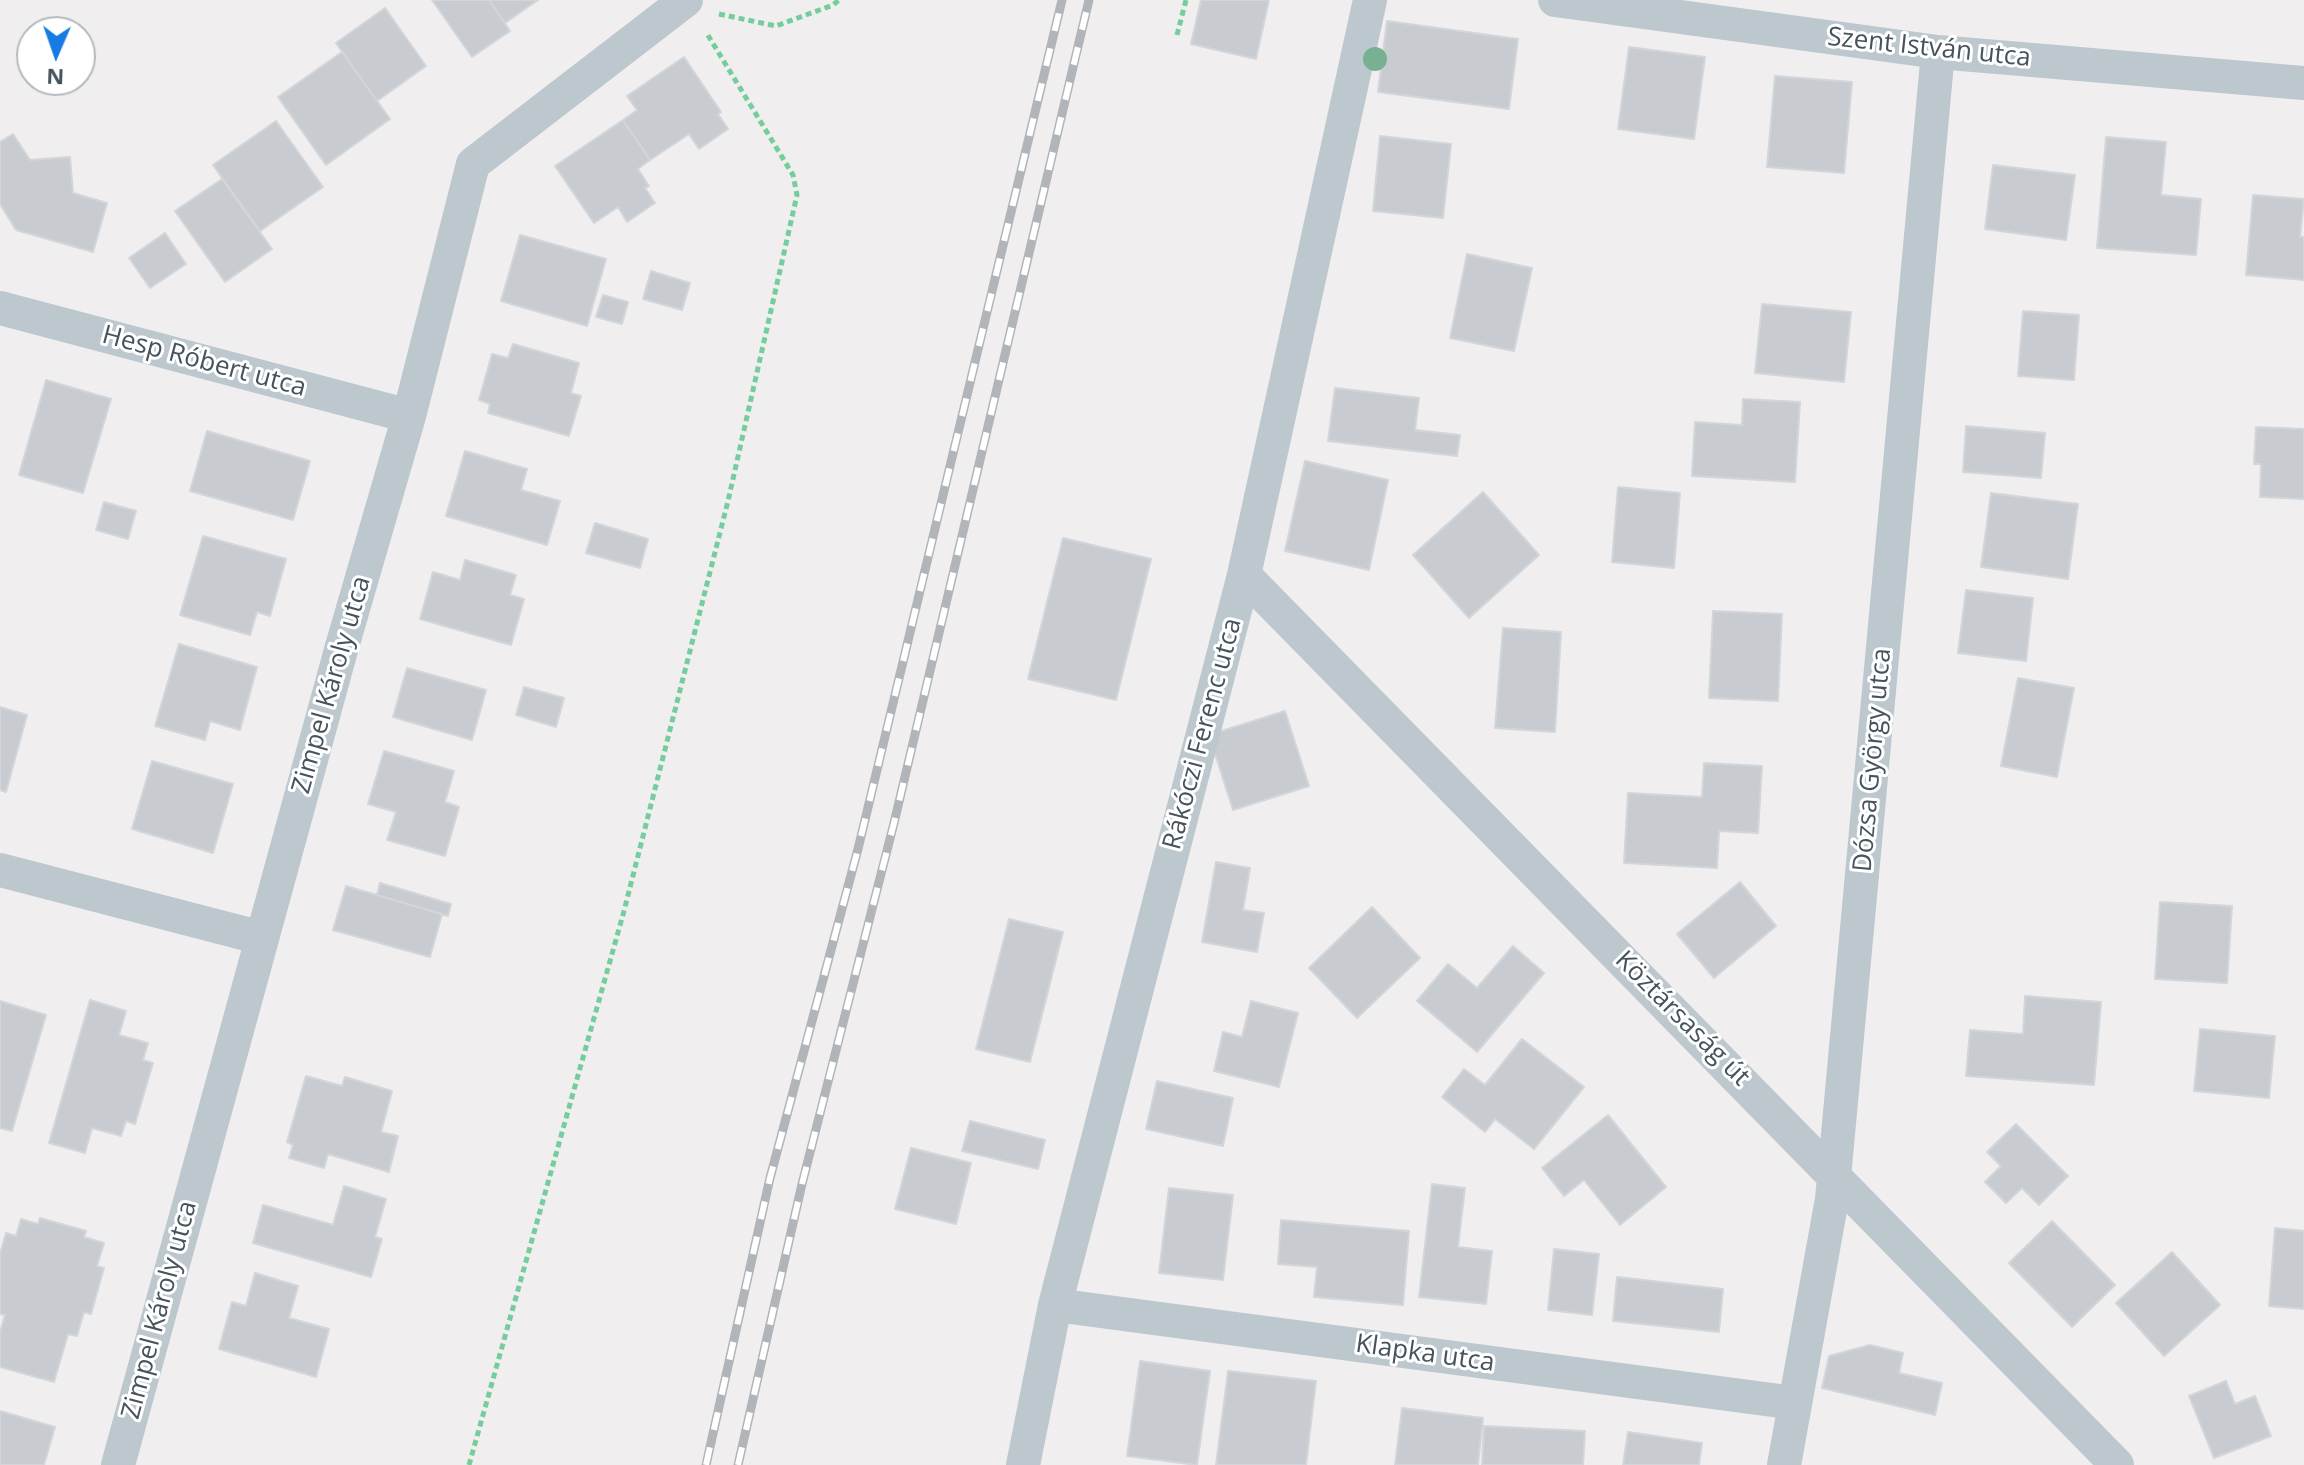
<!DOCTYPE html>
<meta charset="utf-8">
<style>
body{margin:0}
#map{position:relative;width:2304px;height:1465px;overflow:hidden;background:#f1eeef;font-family:"Open Sans",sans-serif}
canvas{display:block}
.north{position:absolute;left:16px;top:16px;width:80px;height:80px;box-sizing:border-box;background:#fff;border:2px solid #b5babe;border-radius:50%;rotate:182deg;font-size:22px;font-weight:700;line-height:32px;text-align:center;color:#46535c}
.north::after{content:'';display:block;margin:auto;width:28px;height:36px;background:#167ce4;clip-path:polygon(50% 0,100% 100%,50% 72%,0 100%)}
</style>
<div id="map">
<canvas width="2304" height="1465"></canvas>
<div class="north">N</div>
</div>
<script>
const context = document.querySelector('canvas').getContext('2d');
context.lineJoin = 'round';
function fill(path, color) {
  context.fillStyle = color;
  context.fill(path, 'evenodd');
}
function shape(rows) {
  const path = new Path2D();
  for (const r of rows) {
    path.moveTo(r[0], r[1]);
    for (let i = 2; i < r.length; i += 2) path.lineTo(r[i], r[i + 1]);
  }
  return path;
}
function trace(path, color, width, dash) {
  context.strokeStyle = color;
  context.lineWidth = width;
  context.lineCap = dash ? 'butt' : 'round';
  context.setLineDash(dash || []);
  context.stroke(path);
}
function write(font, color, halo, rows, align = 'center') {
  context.font = font + ' "Open Sans",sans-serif';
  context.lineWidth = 6;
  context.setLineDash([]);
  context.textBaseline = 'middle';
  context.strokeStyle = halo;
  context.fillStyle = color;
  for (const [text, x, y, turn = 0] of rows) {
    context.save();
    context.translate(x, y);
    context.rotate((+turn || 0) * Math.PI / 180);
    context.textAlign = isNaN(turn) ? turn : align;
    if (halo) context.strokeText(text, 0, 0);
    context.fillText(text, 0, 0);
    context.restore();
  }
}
const building = shape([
 [432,0,489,0,510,31,472,57,432,0],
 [489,0,538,0,505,23,489,0],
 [1201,0,1269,0,1256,59,1191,44,1201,0],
 [385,8,426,66,377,101,336,43,385,8],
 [1387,21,1518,39,1509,109,1378,92,1387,21],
 [1629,47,1705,57,1694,139,1618,129,1629,47],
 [342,52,390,119,326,165,278,97,342,52],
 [684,57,721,112,718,114,728,129,699,149,689,134,650,160,623,120,637,110,627,96,684,57],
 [1775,76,1852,82,1844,173,1767,167,1775,76],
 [623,120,650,160,638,169,649,186,645,188,655,203,627,222,618,207,594,223,555,166,623,120],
 [276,121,323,187,260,231,213,165,276,121],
 [13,134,30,160,70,157,73,193,107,203,93,252,16,230,0,204,0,142,13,134],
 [1380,136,1451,144,1443,218,1373,211,1380,136],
 [2106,137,2166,142,2161,195,2201,199,2196,255,2097,248,2106,137],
 [1993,165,2075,175,2066,240,1985,229,1993,165],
 [222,179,272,249,225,282,175,211,222,179],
 [2253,195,2304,199,2300,237,2304,237,2304,280,2246,275,2253,195],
 [165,233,186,264,150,288,129,258,165,233],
 [520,235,606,259,587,326,501,301,520,235],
 [1467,254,1532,268,1514,351,1450,338,1467,254],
 [651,271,690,283,682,310,643,299,651,271],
 [603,295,628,302,622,324,596,317,603,295],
 [1762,304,1851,312,1844,382,1755,373,1762,304],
 [2023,311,2079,315,2074,380,2018,376,2023,311],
 [513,344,579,363,571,393,581,396,569,436,488,413,490,404,479,400,492,354,508,358,513,344],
 [46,380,111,399,83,493,19,475,46,380],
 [1335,388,1419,398,1415,430,1460,435,1457,456,1328,441,1335,388],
 [1743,399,1800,402,1795,482,1692,476,1695,422,1742,425,1743,399],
 [1966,426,2045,433,2041,478,1963,472,1966,426],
 [2256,427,2304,429,2304,499,2260,497,2261,464,2254,464,2256,427],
 [207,431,310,461,293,520,190,491,207,431],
 [465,451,527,469,521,490,560,501,547,545,446,516,465,451],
 [1305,461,1388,480,1369,570,1285,551,1305,461],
 [1618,487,1680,493,1674,568,1612,562,1618,487],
 [1483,492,1539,555,1469,618,1413,555,1483,492],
 [1991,493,2078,504,2068,579,1981,567,1991,493],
 [104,502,136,511,128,539,96,530,104,502],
 [595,523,648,539,640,568,586,553,595,523],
 [203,536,286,559,270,616,257,612,250,635,180,615,203,536],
 [1063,538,1151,559,1116,700,1028,679,1063,538],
 [465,560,516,575,510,595,524,599,511,645,420,619,433,572,460,580,465,560],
 [1966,590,2033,598,2026,661,1958,653,1966,590],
 [1713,611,1782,614,1778,701,1709,698,1713,611],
 [1503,628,1561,632,1555,732,1495,728,1503,628],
 [179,644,257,667,240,730,210,721,205,740,155,726,179,644],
 [407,668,486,690,472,740,393,717,407,668],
 [2018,678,2074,688,2057,777,2001,766,2018,678],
 [524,687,564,698,556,727,516,715,524,687],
 [0,707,27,715,6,792,0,790,0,707],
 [1285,711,1309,786,1233,810,1209,735,1285,711],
 [384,751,454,771,445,802,459,807,445,856,387,840,396,812,368,804,384,751],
 [152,761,233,784,213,853,132,829,152,761],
 [1704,763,1762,766,1758,833,1719,831,1717,868,1624,863,1628,793,1702,797,1704,763],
 [1216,862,1250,868,1243,910,1264,913,1257,952,1202,942,1216,862],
 [1740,882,1776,926,1714,978,1677,934,1740,882],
 [380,883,451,904,448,916,377,895,380,883],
 [346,886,442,914,430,957,333,930,346,886],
 [2160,902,2232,906,2227,983,2155,979,2160,902],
 [1372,907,1420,958,1357,1018,1309,968,1372,907],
 [1009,919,1063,932,1030,1062,976,1049,1009,919],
 [1513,946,1544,973,1477,1052,1417,1001,1448,964,1477,988,1513,946],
 [2025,996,2101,1002,2094,1085,1966,1076,1970,1030,2023,1034,2025,996],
 [90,1000,126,1011,119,1035,148,1043,143,1060,153,1063,135,1124,126,1121,121,1136,92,1128,85,1153,49,1143,90,1000],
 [0,1001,46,1015,12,1131,0,1128,0,1001],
 [1251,1001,1298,1013,1279,1087,1214,1071,1223,1032,1242,1037,1251,1001],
 [2200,1029,2275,1036,2269,1098,2194,1091,2200,1029],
 [1522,1039,1584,1087,1534,1149,1495,1119,1485,1132,1442,1097,1464,1069,1485,1085,1522,1039],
 [306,1076,342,1086,345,1077,392,1091,381,1132,398,1136,389,1172,328,1154,324,1168,289,1158,293,1145,287,1142,306,1076],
 [1157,1081,1233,1098,1223,1146,1146,1129,1157,1081],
 [1608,1115,1666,1187,1620,1225,1584,1180,1564,1196,1542,1168,1608,1115],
 [970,1121,1045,1140,1038,1169,962,1151,970,1121],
 [2016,1124,2068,1176,2039,1205,2022,1188,2006,1203,1985,1182,2001,1166,1987,1152,2016,1124],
 [911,1148,971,1163,956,1224,895,1209,911,1148],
 [1432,1184,1465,1188,1458,1247,1492,1251,1486,1304,1419,1297,1432,1184],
 [344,1186,386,1199,375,1237,382,1239,371,1277,253,1243,263,1205,333,1225,344,1186],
 [1169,1188,1233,1195,1223,1280,1159,1273,1169,1188],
 [40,1218,86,1231,84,1237,104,1243,97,1266,104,1268,91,1314,84,1312,77,1336,68,1334,54,1382,0,1367,0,1332,5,1315,0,1314,0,1254,6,1233,16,1236,21,1219,38,1224,40,1218],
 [1281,1220,1409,1231,1403,1305,1314,1297,1317,1267,1278,1264,1281,1220],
 [2052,1221,2115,1285,2072,1327,2009,1263,2052,1221],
 [2275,1228,2304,1231,2304,1309,2269,1306,2275,1228],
 [1554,1249,1599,1254,1592,1315,1548,1310,1554,1249],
 [2172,1252,2220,1305,2164,1356,2116,1303,2172,1252],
 [255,1273,298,1286,289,1318,329,1329,316,1377,219,1349,232,1302,246,1306,255,1273],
 [1617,1277,1723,1289,1719,1332,1613,1321,1617,1277],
 [1870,1345,1903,1353,1899,1373,1942,1383,1935,1415,1822,1388,1829,1356,1870,1345],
 [1140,1361,1210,1371,1197,1465,1127,1456,1140,1361],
 [1228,1371,1316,1381,1306,1465,1216,1465,1228,1371],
 [2226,1381,2235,1404,2255,1396,2271,1436,2214,1458,2189,1396,2226,1381],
 [1402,1408,1483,1418,1478,1465,1395,1465,1402,1408],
 [0,1411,55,1427,44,1465,0,1465,0,1411],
 [1484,1426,1585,1431,1583,1465,1482,1465,1484,1426],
 [1628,1432,1702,1443,1699,1465,1623,1465,1628,1432]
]);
const path = shape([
 [719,14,776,26,833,5,839,0],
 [1177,35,1186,0],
 [469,1465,624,911,728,501,797,195,793,175,706,32]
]);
const minor = shape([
 [1555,0,1938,52,2304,83],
 [0,308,409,416],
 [1244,575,2117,1465],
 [0,870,262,938],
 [1055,1305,1795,1403],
 [118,1465,341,650,409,416,473,164,686,0],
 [1023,1465,1055,1305,1244,575,1370,0],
 [1784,1465,1832,1199,1938,52]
]);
const rail = shape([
 [706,1465,770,1178,858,849,1062,0],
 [738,1465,802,1184,894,823,1089,0]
]);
const trees = [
 [1375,59]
];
const streetNames = [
 ["Szent István utca",1929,48,6],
 ["Hesp Róbert utca",204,362,15],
 ["Zimpel Károly utca",332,685,-74],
 ["Rákóczi Ferenc utca",1203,734,-75],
 ["Dózsa György utca",1873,760,-85],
 ["Köztársaság út",1682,1019,45],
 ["Zimpel Károly utca",160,1310,-75],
 ["Klapka utca",1425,1354,8]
];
fill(building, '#c8ccd1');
trace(building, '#d2d5da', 2);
trace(path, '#73ce9c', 5, [6, 4]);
trace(minor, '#bcc7ce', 34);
trace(rail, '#b1b4b9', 9);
trace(rail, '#fff', 6, [18]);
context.fillStyle = '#78b191';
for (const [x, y] of trees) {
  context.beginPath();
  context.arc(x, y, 12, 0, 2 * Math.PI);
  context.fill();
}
write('26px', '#46535c', '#fff', streetNames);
</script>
